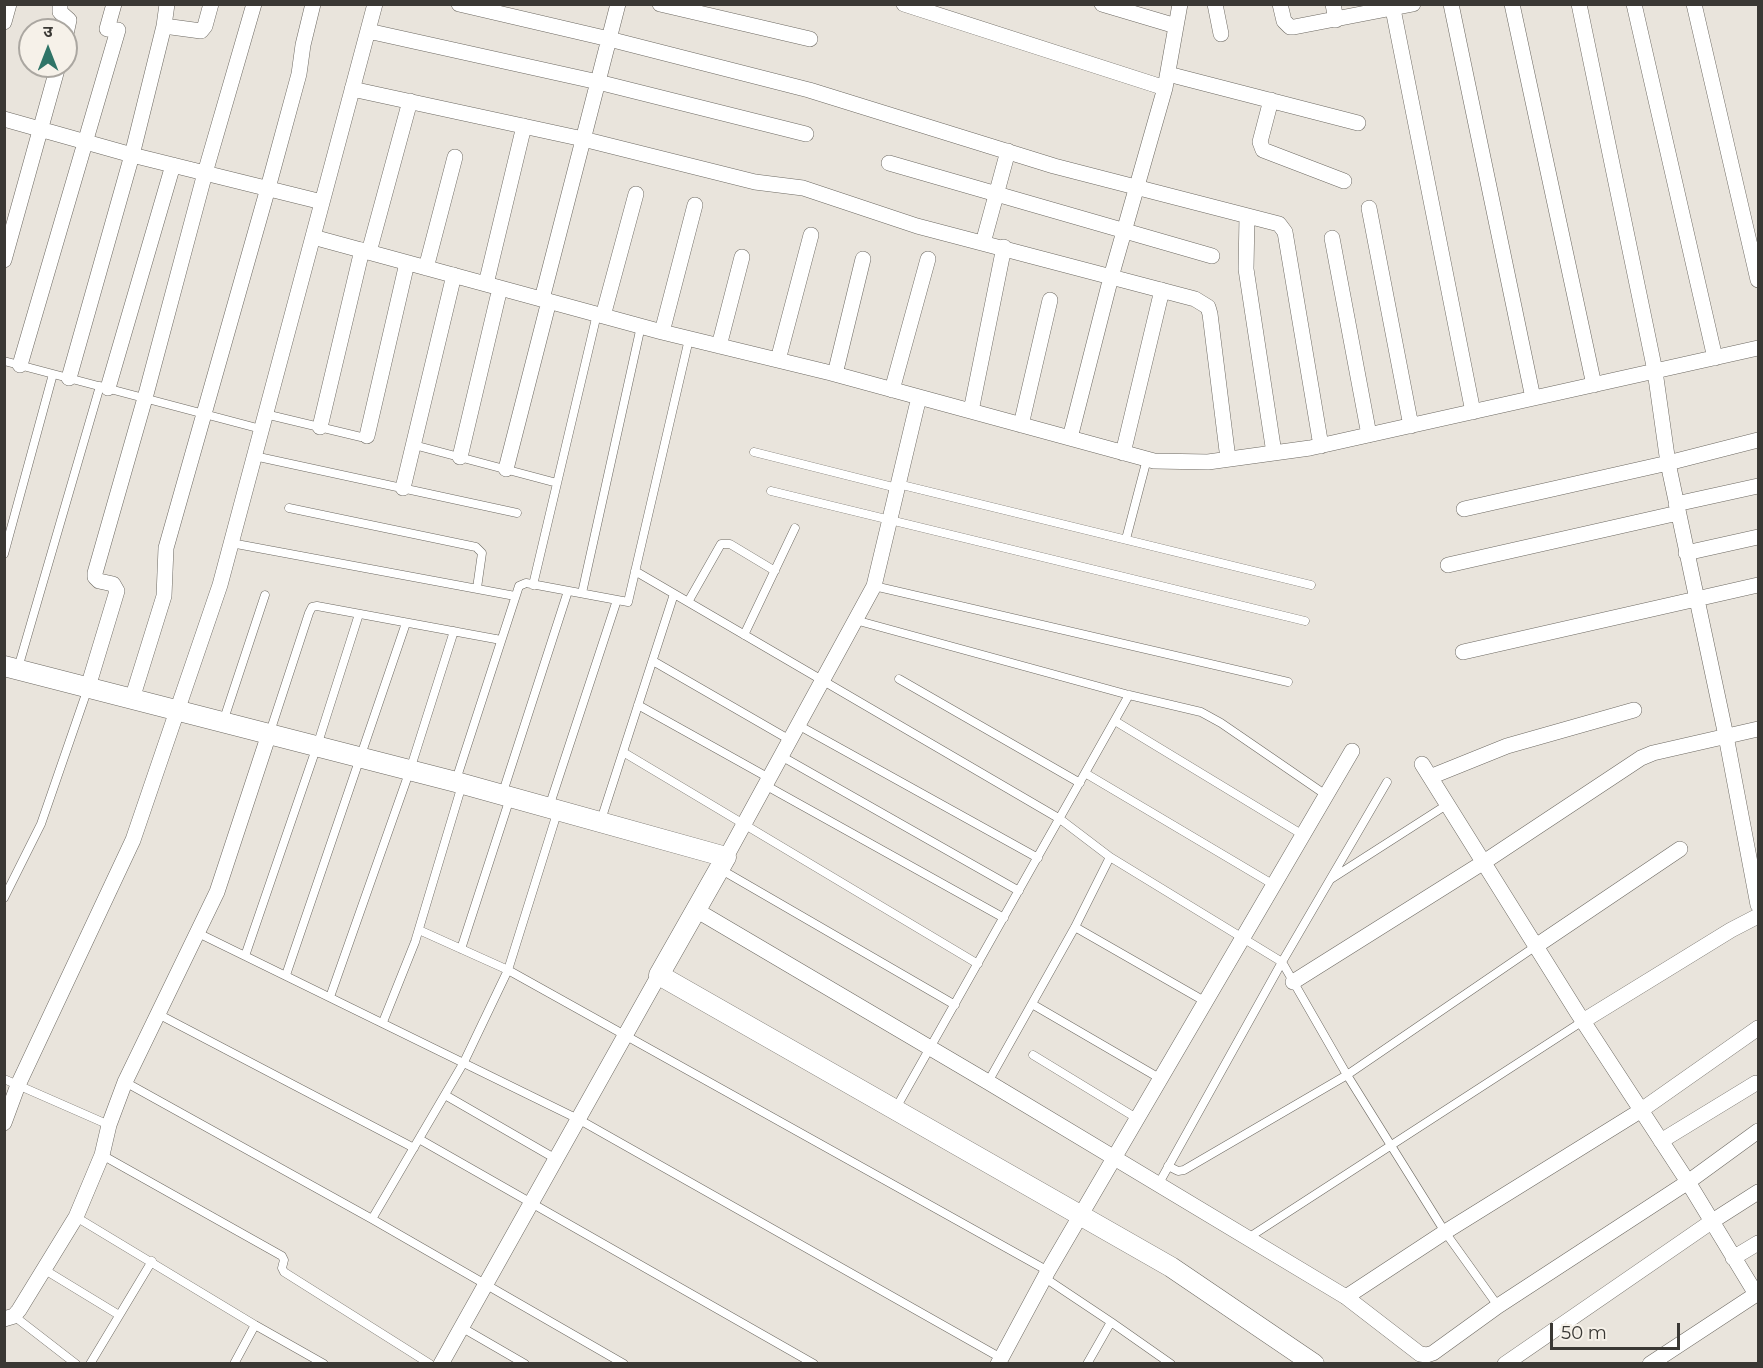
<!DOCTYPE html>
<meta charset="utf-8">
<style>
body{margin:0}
#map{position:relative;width:1763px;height:1368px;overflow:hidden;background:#e9e4dc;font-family:Montserrat,"Noto Sans Devanagari",sans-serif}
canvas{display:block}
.frame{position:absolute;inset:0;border:6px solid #3a3834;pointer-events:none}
.north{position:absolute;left:18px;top:18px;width:60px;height:60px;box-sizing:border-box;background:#f6f1e9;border:2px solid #aba7a1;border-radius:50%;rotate:0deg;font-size:16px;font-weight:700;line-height:24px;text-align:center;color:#3a3834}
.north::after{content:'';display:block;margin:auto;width:21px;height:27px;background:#2f7467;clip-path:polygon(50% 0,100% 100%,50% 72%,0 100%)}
.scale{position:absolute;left:1550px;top:1323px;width:130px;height:27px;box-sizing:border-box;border:3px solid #3a3834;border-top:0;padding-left:8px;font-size:18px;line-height:21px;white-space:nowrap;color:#3a3834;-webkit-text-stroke:4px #f6f1e9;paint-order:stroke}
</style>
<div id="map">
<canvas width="1763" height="1368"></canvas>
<div class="frame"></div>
<div class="north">उ</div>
<div class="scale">50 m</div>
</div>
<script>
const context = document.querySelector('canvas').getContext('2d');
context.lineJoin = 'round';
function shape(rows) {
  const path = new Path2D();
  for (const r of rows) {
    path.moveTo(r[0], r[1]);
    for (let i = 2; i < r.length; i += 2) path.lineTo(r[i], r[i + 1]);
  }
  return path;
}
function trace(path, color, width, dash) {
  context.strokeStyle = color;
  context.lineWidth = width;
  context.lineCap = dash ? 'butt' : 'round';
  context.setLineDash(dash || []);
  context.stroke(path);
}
const service = shape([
 [4,361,261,429],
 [265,414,361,437,367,436],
 [414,445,557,483],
 [754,452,897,488],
 [254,456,517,513],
 [898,484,1311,585],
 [771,491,1305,621],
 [289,508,476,547,482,553,477,588],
 [1126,539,1147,459],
 [231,543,515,596],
 [4,554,53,374],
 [635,571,1060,819,1110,857,1282,962,1347,1075,1445,1232,1498,1306],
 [533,585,597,314],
 [874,586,1288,682],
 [582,593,641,326],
 [688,602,721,544,730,544,775,571],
 [855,620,1129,695,1201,712,1221,723,1326,795],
 [744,635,795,528],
 [653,661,790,740],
 [18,668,100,386],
 [899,679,1080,783],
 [638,705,769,778],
 [1115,721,1303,835],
 [223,722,265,595],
 [798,725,1038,858],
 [270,732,309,613,312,607,317,606,501,640],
 [623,752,978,964],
 [781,756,1019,891],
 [1085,773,1274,885],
 [456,780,519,586,526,583,628,602,689,339],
 [765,785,1004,918],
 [502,795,568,591],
 [549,807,617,600],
 [601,820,674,594],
 [720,869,955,1005],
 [1331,879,1448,804],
 [4,898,41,824,88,688],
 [1075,927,1206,1002],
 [419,930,508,970,1048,1271],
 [198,933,578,1119,1001,1358],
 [461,949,510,798],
 [245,956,317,746,359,614],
 [286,975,406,623],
 [330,997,410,770,454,631],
 [1032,1004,1161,1079],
 [158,1014,414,1148],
 [383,1022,415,942,462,785],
 [1033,1055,1138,1119],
 [4,1079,109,1125],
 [125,1082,372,1219,624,1364],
 [988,1082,1075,927,1110,857],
 [445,1095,556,1159],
 [896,1108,1129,695],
 [419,1139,814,1364],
 [102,1155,282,1256,284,1260,282,1268,284,1272,430,1364],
 [1168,1166,1178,1171,1184,1170,1347,1075,1536,946],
 [1158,1185,1282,962,1387,782],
 [76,1217,255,1325,324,1364],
 [372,1219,464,1062,508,970,558,810],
 [1248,1238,1583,1021],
 [45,1270,119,1315],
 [1045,1278,1111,1322,1087,1364],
 [14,1316,76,1364],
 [1111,1322,1171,1364],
 [461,1327,525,1364],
 [90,1364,152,1261],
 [234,1364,255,1325]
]);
const minor = shape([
 [60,4,60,12,69,20,66,34],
 [459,4,609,39,809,90,1054,166,1279,224,1285,232,1321,446],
 [660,4,810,39],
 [904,4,1165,88],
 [1102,4,1176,26],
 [1215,4,1221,34],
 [1280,4,1284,21,1290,27,1294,27,1413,4],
 [1333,4,1336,20],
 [1392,4,1473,412],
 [1451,4,1533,398],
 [1512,4,1594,385],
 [1579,4,1655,371,1668,463,1726,736,1758,905],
 [1634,4,1715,358],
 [1694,4,1758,280],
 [4,22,9,4],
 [164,26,201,31,205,26,211,4],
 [368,31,598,82,806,134],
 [1168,74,1358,123],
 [352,89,583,139,755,182,803,188,917,226,1195,299,1208,307,1210,314,1228,459],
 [1271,100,1260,142,1263,150,1344,181],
 [4,119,132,155,322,202],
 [889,163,1212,256],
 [1369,208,1411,426],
 [1247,216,1246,269,1274,453],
 [313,237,662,332,831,373,1154,461,1208,462,1310,448,1758,348],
 [1332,238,1369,435],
 [983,243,1008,151],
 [369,252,410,101],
 [4,260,58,66],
 [426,268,455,157],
 [486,284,524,126],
 [542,299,618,4],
 [603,316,636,194],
 [662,332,695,205],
 [719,346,742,257],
 [778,360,811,235],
 [20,365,118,30,107,29,114,4],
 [835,374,863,259],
 [69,378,132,155,164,26,167,4],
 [108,388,173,165],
 [892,390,928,259],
 [971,411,1004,247],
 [1021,425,1050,300],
 [320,427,362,250],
 [367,436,407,263],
 [1070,438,1111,277,1165,88,1180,4],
 [1123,453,1162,290],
 [460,457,500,288],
 [506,469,549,301],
 [403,488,454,275],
 [1676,504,1758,486],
 [1464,509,1668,463,1758,440],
 [1686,553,1758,537],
 [1448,565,1678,513],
 [1463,652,1758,585],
 [88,687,117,591,113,584,99,581,95,577,95,573,145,398,205,173,254,4],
 [132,699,164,596,166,548,268,188,299,74,303,45,313,4],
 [1422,764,1577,1012,1688,1182,1756,1294],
 [1430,777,1507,746,1634,710],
 [726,857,874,586,919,397],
 [696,910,988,1082,1346,1297,1420,1354,1427,1355,1433,1353,1498,1306,1688,1182,1758,1131],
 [1536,946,1680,849],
 [1293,982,1484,862,1641,758,1653,753,1758,729],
 [1583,1021,1731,930,1758,916],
 [4,1123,18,1085,133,840,220,585,375,4],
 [1661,1141,1756,1083],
 [1733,1258,1758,1243],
 [1346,1297,1445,1232,1640,1111,1758,1028],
 [4,1319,14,1316,19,1310,76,1217,102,1155,109,1125,125,1082,217,892,269,734],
 [441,1364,659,975],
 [998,1364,1048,1271,1352,751],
 [1505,1364,1711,1222,1758,1192],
 [1650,1364,1758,1293]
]);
const tertiary = shape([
 [4,666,456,782,726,857,659,975,1171,1267,1314,1364]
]);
trace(service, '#6d6962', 9);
trace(minor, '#6d6962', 16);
trace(tertiary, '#6d6962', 21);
trace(service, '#fff', 8);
trace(minor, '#fff', 15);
trace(tertiary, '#fff', 20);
</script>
